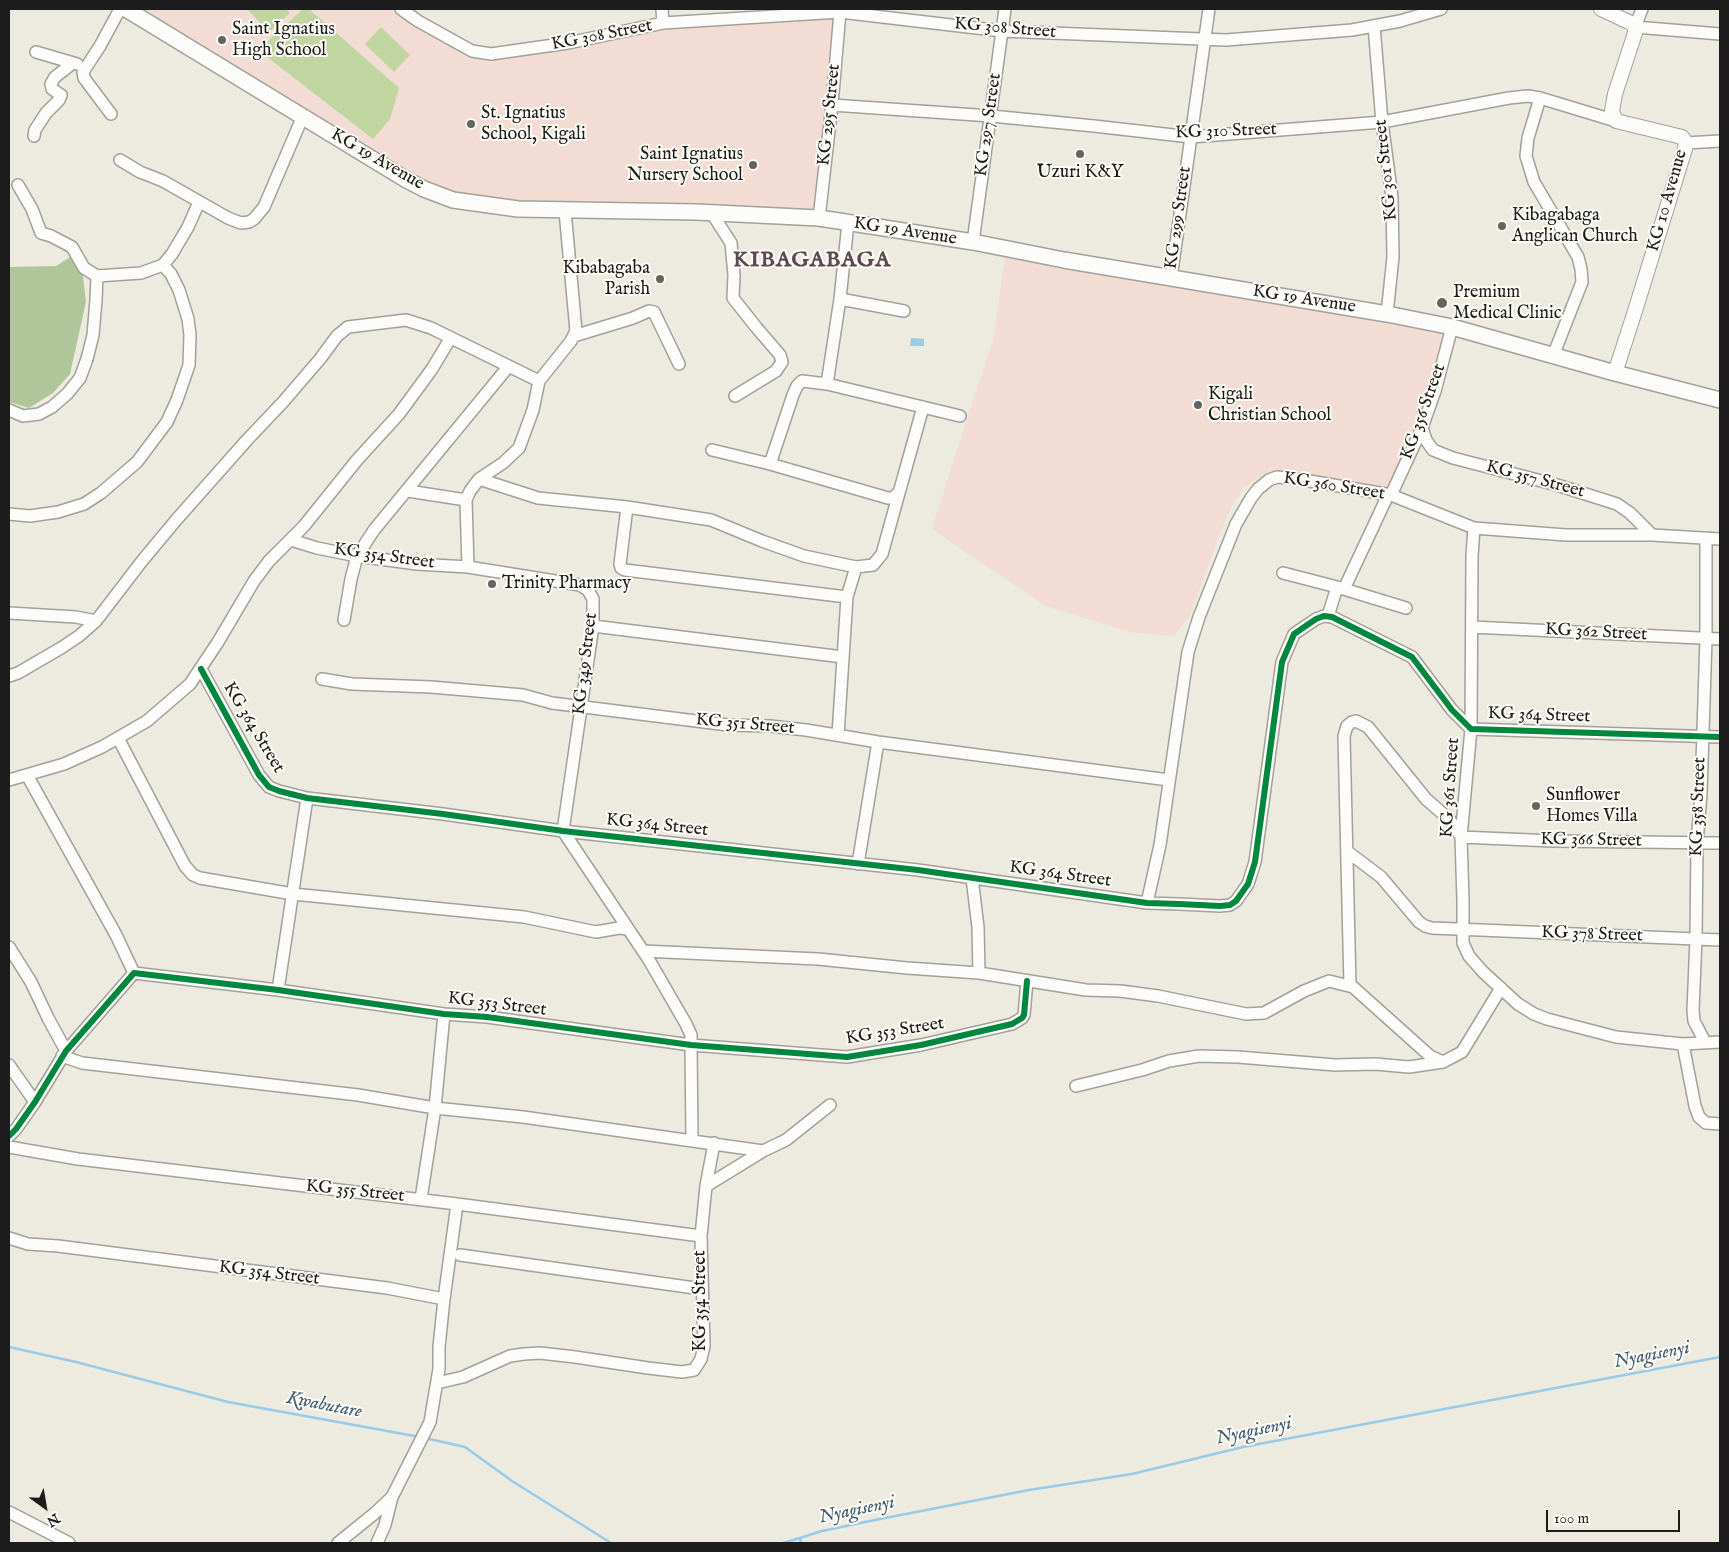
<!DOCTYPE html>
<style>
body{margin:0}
#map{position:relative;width:1729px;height:1552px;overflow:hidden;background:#edeadf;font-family:"IM FELL English",serif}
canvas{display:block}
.frame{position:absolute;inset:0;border:10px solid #1c1c1c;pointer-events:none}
.north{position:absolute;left:20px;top:1482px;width:50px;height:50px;-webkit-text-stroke:4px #fdfcf7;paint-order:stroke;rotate:148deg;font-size:14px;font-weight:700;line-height:20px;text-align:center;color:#1c1c1c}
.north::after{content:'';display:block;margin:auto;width:18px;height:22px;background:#1c1c1c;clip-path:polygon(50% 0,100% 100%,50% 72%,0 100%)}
.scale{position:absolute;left:1546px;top:1510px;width:134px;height:22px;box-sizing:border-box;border:2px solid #1c1c1c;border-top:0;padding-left:6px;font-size:15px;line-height:18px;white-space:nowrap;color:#1c1c1c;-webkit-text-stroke:4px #fdfcf7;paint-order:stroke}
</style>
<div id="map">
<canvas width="1729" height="1552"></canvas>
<div class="frame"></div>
<div class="north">N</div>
<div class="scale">100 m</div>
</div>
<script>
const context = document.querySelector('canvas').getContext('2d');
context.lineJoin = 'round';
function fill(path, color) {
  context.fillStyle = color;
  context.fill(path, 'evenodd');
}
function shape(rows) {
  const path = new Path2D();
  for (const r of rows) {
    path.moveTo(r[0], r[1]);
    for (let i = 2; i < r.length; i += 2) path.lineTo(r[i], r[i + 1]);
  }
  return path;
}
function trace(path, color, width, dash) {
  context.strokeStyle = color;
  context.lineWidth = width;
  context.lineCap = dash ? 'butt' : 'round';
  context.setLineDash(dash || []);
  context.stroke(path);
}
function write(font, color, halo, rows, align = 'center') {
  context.font = font + ' "IM FELL English",serif';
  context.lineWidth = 4;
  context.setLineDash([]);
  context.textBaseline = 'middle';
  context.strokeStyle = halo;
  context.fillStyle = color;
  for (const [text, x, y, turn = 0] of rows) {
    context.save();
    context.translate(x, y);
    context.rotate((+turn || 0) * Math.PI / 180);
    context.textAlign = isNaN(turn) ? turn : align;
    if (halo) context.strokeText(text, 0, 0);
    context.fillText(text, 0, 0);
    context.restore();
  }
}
const built = shape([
 [127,9,401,9,418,21,491,54,663,23,840,12,819,218,453,200],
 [1006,249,1452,327,1391,495,1278,473,1263,474,1245,487,1234,502,1222,528,1190,615,1174,636,1130,632,1046,606,956,546,932,528,994,336]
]);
const green = shape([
 [247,9,286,9,290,13,269,32],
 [303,9,309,9,399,88,390,119,373,139,258,50],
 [381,27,410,55,394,72,365,44]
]);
const forest = shape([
 [75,254,83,277,86,302,70,374,53,393,29,408,9,402,9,267,56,266]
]);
const water = shape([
 [911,338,924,339,924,346,910,346]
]);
const stream = shape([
 [9,1347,76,1362,228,1402,420,1437],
 [425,1438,465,1447,512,1481,611,1543],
 [783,1543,800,1538],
 [801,1543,800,1538,822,1531,875,1520,1029,1490,1132,1474,1243,1447,1720,1357]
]);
const minor = shape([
 [401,9,418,21,472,51,491,54,568,43,663,23,840,12,1002,31,1226,40,1352,30,1400,21,1441,9],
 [662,9,663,23],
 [1642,9,1635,27,1720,34],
 [1374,26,1382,122,1392,197,1393,257,1387,314],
 [36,52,77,64],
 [1540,98,1528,138,1526,156,1534,182,1578,257,1581,269,1582,282,1553,356],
 [832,105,991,116,1094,126,1191,137,1382,122,1509,98,1528,96,1540,98,1616,121],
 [111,114,84,78,83,72,100,46,120,9],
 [34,136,35,130,46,113,59,100,61,95,52,89,51,84,55,77,73,63],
 [1686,143,1720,141],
 [120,160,140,172,163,181,228,218,241,223,249,222,254,219,264,207,303,116],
 [711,212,731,243,734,275,733,298,756,327,780,355,782,362,776,371,735,396],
 [819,218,832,105,840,12],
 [973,242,1005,9],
 [97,276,141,273,163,265,172,254,188,227,199,202],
 [1171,278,1209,9],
 [840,299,904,311],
 [574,336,633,318,649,311,654,312,679,364],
 [827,384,840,299,848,223],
 [9,410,23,416,39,414,52,407,67,394,80,378,87,359,93,335,96,300,97,276,84,268,72,247,51,236,41,233,32,209,18,185],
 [1422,428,1426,440,1433,450,1453,458,1557,485,1617,504,1630,513,1652,535],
 [712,450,770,464,888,498,893,498,897,494],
 [770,464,793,395,797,386,802,381,827,384,960,416],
 [479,479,538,498,627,507,711,520,762,541,804,556,856,567,873,565,882,554,923,407],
 [408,491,466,500],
 [1391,495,1422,428,1435,391,1452,327],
 [627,507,620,564,621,568,625,570,847,597],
 [9,514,30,516,58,512,84,504,101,493,137,462,167,422,177,400,189,365,190,335,188,319,179,290,171,274,163,265],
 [1474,528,1472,556,1471,729,1461,837,1463,900,1463,943,1469,956,1483,972,1518,1004,1534,1014,1547,1019,1616,1037,1683,1044,1720,1042],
 [291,540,317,548,357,556,417,564,468,567,466,500,470,491,479,479,503,463,519,448,533,410,539,381,571,341,576,331,565,211],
 [468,567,580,585,588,590,593,599,593,626,563,831,649,960,686,1024,691,1035,691,1045,692,1140],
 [1283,573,1337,587,1406,608],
 [1344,589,1388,495],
 [9,613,76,617,96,621],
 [1328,616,1337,587],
 [344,620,351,579,357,556,374,530,508,367],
 [593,626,843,657],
 [1472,627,1720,639],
 [201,669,259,775,269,787,279,791,307,798,443,814,563,831,918,870,1147,903,1179,904,1220,906,1230,905,1236,901,1248,884,1255,862,1282,662,1294,634,1316,619,1324,616,1332,617,1412,657,1452,710,1471,729,1720,737],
 [9,676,18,673,61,648,79,636,96,621,142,561,177,519,247,440,283,402,320,359,337,336,348,327,406,320,431,328,539,381],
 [322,679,352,684,431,687,523,695,552,703,728,725,770,726,806,730,878,742,1169,780],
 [838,735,847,597,856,567],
 [118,738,185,866,193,875,200,878,293,894,524,917,596,932,619,928,628,929],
 [27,775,116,935,134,973],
 [9,780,64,764,102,747,147,721,190,684,218,642,254,581,269,561,304,526,357,460,399,414,432,369,450,339],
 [1348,852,1381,877,1419,922,1425,926,1432,928,1720,940],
 [858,864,878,742],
 [972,878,978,927,979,973],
 [1147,903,1160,845,1188,652,1199,617,1236,524,1251,498,1258,489,1269,480,1277,477,1298,479,1391,495,1474,528,1566,535,1652,535,1720,539],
 [9,947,31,982,48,1018,66,1051],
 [643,951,818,959,907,968,979,973,1086,990,1120,991,1158,996,1246,1014,1264,1013,1304,991,1329,981,1353,987,1430,1056,1443,1062,1462,1052,1501,988],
 [1350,986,1344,736,1347,726,1352,722,1356,721,1368,727,1426,799,1450,820,1461,837,1553,841,1720,843],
 [278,990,307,798],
 [1705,1042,1694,1021,1693,1010,1696,939,1697,843,1701,793,1706,639,1706,539],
 [1683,1044,1695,1106,1699,1117,1706,1123,1720,1124],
 [62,1056,82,1063,358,1095,435,1108,523,1117,763,1151],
 [9,1065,35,1102],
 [1076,1086,1142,1070,1169,1061,1199,1056,1238,1057,1335,1065,1375,1064,1409,1067,1443,1062],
 [9,1136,16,1129,35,1102,66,1051,134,973,278,990,444,1014,487,1017,691,1045,847,1057,921,1045,1012,1024,1022,1018,1024,1015,1027,981],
 [9,1147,78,1159,457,1204,701,1236],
 [706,1186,763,1151,786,1140,830,1105],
 [421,1199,435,1108,444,1014],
 [9,1238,28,1244,58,1246,387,1288,444,1299,439,1347,439,1369,430,1422,392,1497,375,1513,338,1543],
 [460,1255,702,1289],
 [444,1299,457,1204],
 [437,1383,463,1377,510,1356,524,1354,540,1353,575,1357,648,1368,682,1372,694,1370,701,1359,704,1346,701,1236,706,1186,714,1143],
 [9,1512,69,1543],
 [377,1543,385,1525,392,1497]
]);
const tertiary = shape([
 [1601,9,1631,23,1635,27,1635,33,1615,94,1612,111,1616,121,1682,137,1686,143,1685,149,1635,311,1615,373]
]);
const secondary = shape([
 [126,9,405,179,424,189,453,200,518,209,696,212,819,218,897,230,973,242,1064,260,1387,314,1452,327,1615,373,1720,400]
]);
const cycleway = shape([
 [201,669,259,775,269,787,279,791,307,798,443,814,563,831,918,870,1147,903,1179,904,1220,906,1230,905,1236,901,1248,884,1255,862,1282,662,1294,634,1316,619,1324,616,1332,617,1412,657,1452,710,1471,729,1720,737],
 [9,1136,16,1129,35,1102,66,1051,134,973,278,990,444,1014,487,1017,691,1045,847,1057,921,1045,1012,1024,1022,1018,1024,1015,1027,981]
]);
const markers = [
 [222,40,5,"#656460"],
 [471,124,5,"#656460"],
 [1080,154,5,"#656460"],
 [753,165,5,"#656460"],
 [1502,226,5,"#656460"],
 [660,279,5,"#656460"],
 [1442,303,6,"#656460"],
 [1198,405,5,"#656460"],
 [492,584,5,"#656460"],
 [1536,806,5,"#656460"]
];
const streetNames = [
 ["KG 308 Street",1005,29,5],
 ["KG 308 Street",602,36,-11],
 ["KG 295 Street",830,115,-84],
 ["KG 297 Street",989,125,-82],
 ["KG 310 Street",1226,132,-2],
 ["KG 19 Avenue",377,160,30],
 ["KG 301 Street",1387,170,-96],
 ["KG 10 Avenue",1668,201,-74],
 ["KG 299 Street",1179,218,-82],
 ["KG 19 Avenue",905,232,9],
 ["KG 19 Avenue",1304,300,9],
 ["KG 356 Street",1424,412,-70],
 ["KG 357 Street",1535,480,15],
 ["KG 360 Street",1334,487,9],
 ["KG 354 Street",384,557,8],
 ["KG 362 Street",1596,633,3],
 ["KG 349 Street",586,664,-83],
 ["KG 364 Street",1539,716,2],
 ["KG 351 Street",745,725,5],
 ["KG 364 Street",253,728,59],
 ["KG 361 Street",1451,788,-86],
 ["KG 358 Street",1699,807,-88],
 ["KG 364 Street",657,826,6],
 ["KG 366 Street",1591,841,1],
 ["KG 364 Street",1060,875,8],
 ["KG 378 Street",1592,935,2],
 ["KG 353 Street",497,1005,7],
 ["KG 353 Street",895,1032,-9],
 ["KG 355 Street",355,1192,6],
 ["KG 354 Street",269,1274,7],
 ["KG 354 Street",701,1301,-90]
];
const poiNames = [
 ["Saint Ignatius",232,30],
 ["High School",232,51],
 ["St. Ignatius",481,114],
 ["School, Kigali",481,135],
 ["Saint Ignatius",743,155,"right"],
 ["Nursery School",743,176,"right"],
 ["Uzuri K&Y",1080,173,"center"],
 ["Kibagabaga",1512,216],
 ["Anglican Church",1512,237],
 ["Kibabagaba",650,269,"right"],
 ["Parish",650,290,"right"],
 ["Premium",1453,293],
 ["Medical Clinic",1453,314],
 ["Kigali",1208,395],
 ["Christian School",1208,416],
 ["Trinity Pharmacy",502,584],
 ["Sunflower",1546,796],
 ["Homes Villa",1546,817]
];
const waterNames = [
 ["Nyagisenyi",1652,1356,-11],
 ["Kwabutare",324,1406,11],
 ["Nyagisenyi",1254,1432,-12],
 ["Nyagisenyi",857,1511,-12]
];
const districtNames = [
 ["KIBAGABAGA",812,261]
];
fill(built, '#f2dcd3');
fill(green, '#c1d5a1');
fill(forest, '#b0c69a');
fill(water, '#98cbe8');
trace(stream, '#98cbe8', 2.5);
trace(minor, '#a2a09a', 14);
trace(tertiary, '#a2a09a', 16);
trace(secondary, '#a2a09a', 18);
trace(minor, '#fcfcfa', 11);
trace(tertiary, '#fcfcfa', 14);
trace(secondary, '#fcfcfa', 15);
trace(cycleway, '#00873e', 6);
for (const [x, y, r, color] of markers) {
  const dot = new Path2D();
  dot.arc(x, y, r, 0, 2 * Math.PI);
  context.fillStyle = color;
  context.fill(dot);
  trace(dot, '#fdfcf7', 2);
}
write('18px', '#1c1c1c', '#fdfcf7', streetNames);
write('18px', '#1c1c1c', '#fdfcf7', poiNames, 'left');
write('italic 19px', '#3f5d6f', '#fdfcf7', waterNames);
context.letterSpacing = '1px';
write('bold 22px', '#5d4952', '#fdfcf7', districtNames);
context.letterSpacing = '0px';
</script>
